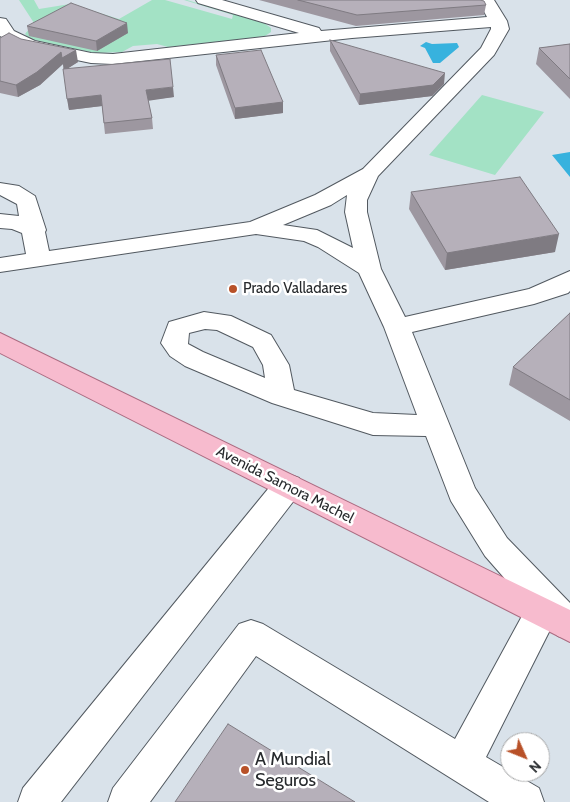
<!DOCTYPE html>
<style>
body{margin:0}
#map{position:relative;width:570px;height:802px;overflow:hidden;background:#d9e2ea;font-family:Cabin,sans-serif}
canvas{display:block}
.north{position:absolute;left:500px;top:732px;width:50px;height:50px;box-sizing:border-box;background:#fff;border:1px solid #a9aaab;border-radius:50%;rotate:134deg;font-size:14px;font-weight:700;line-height:20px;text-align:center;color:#272a2d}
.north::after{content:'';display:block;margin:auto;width:18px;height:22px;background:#b85128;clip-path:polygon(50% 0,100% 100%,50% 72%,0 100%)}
</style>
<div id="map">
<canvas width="570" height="802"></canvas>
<div class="north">N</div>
</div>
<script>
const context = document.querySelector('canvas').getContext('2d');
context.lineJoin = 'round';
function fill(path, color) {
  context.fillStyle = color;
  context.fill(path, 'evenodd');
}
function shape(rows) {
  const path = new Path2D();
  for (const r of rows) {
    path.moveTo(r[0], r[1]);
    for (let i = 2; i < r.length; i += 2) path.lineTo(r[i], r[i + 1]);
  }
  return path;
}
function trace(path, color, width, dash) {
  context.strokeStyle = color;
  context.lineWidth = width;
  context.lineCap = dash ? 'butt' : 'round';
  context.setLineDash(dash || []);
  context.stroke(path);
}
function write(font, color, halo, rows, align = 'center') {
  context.font = font + ' Cabin,sans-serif';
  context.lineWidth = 5;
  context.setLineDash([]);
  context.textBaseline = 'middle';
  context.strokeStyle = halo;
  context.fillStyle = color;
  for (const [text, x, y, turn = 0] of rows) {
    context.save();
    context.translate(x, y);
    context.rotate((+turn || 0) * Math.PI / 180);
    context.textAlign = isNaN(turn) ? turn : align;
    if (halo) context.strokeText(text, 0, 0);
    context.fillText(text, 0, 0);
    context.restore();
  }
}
const green = shape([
 [19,0,34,0,39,9,70,4,119,19,152,0,165,0,232,19,233,15,184,0,187,0,264,23,271,28,271,32,265,36,251,38,168,47,157,44,133,46,122,52,95,53,30,39,25,34,34,23],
 [482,95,544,112,495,175,429,155]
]);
const water = shape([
 [426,42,432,44,457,43,459,47,440,63,433,63,425,48,420,46],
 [570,152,570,177,552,155]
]);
const minor = shape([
 [196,0,222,0,319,28,321,31,487,17,478,0,494,0,507,21,509,29,494,55,378,176,367,200,367,212,381,269,405,317,529,289,570,271,570,291,568,293,534,304,412,332,475,488,507,538,570,603,570,640,558,636,551,628,486,757,539,788,544,802,489,802,256,656,150,802,108,802,113,788,239,624,251,620,263,624,455,739,528,605,485,556,451,501,426,436,373,435,272,403,185,366,170,356,161,343,169,322,204,312,231,316,271,335,289,365,294,390,373,413,417,415,384,327,359,273,318,247,304,241,256,234,0,272,0,258,26,254,22,233,12,229,0,228,0,214,19,216,17,204,0,195,0,183,19,186,35,196,46,230,45,232,49,251,250,222,315,195,363,169,481,48,491,29,491,27,352,38,113,64,91,63,24,49,0,36,0,18,6,19,14,31,35,41,91,53,113,54,299,33,198,3,196,0],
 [347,195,345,212,353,248,317,230,283,225,331,205,347,195],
 [205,329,217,330,253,347,263,365,265,378,203,352,188,344,189,333,205,329],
 [288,474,299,478,303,486,299,494,61,802,18,802,23,788,277,478,288,474]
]);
const major = shape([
 [0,333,570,610,570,642,0,353,0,333]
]);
const wall = shape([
 [259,0,480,0,486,5,484,15,356,26],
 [27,26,128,33,97,51,29,36],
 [0,38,21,39,78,62,68,68,174,97,148,100,152,118,153,129,105,134,102,106,69,110,63,64,40,85,18,97,0,93],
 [330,40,444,84,432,96,359,105,330,51],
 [570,44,570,99,536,64,539,48],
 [216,55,283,102,283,113,235,119,216,65],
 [411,192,555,252,445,270,409,209],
 [570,313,570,421,509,385,513,367]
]);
const shadedWall = shape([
 [127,23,128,33,97,51,96,41],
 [76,50,78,62,64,71,63,64,40,85,18,97,16,85,61,52],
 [445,73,444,84,432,96,359,105,360,94],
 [173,87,174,97,147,101,146,90],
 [101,95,102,106,69,110,67,99],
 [283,102,283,113,235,119,235,108],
 [559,234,555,252,445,270,447,253]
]);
const building = shape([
 [298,0,480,0,484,1,486,5,357,15,298,0],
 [71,3,127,23,96,41,27,26,71,3],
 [9,33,21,39,76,50,62,58,61,52,37,72,16,85,0,81,0,38,9,33],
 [330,40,445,73,433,85,360,94,330,40],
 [570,44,570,79,539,48,570,44],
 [261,50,283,102,235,108,216,55,261,50],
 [170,59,173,87,146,90,152,118,104,123,101,95,67,99,63,69,170,59],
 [520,177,559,234,447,253,411,192,520,177],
 [570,313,570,400,513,367,570,313],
 [228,724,355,802,175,802,228,724]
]);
const markers = [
 [233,289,5,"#b85128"],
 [245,770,5,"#b85128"]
];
const poiNames = [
 ["Prado Valladares",243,289]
];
const streetNames = [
 ["Avenida Samora Machel",285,485,27]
];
const nearPoinames = [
 ["A Mundial",255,760],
 ["Seguros",255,781]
];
fill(green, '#a3e2c5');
fill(water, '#37b2de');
trace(minor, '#525960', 2);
trace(major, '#ab6b81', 2);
fill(minor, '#fff');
fill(major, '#f7bbce');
fill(wall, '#9d97a0');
fill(shadedWall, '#7f7b82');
fill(building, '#b6b0ba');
trace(building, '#7f7b82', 1);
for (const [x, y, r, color] of markers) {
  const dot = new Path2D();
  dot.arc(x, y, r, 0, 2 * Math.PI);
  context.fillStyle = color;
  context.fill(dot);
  trace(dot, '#fff', 2);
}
write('15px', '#272a2d', '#fff', poiNames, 'left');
write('15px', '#272a2d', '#fff', streetNames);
write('18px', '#272a2d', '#fff', nearPoinames, 'left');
</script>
